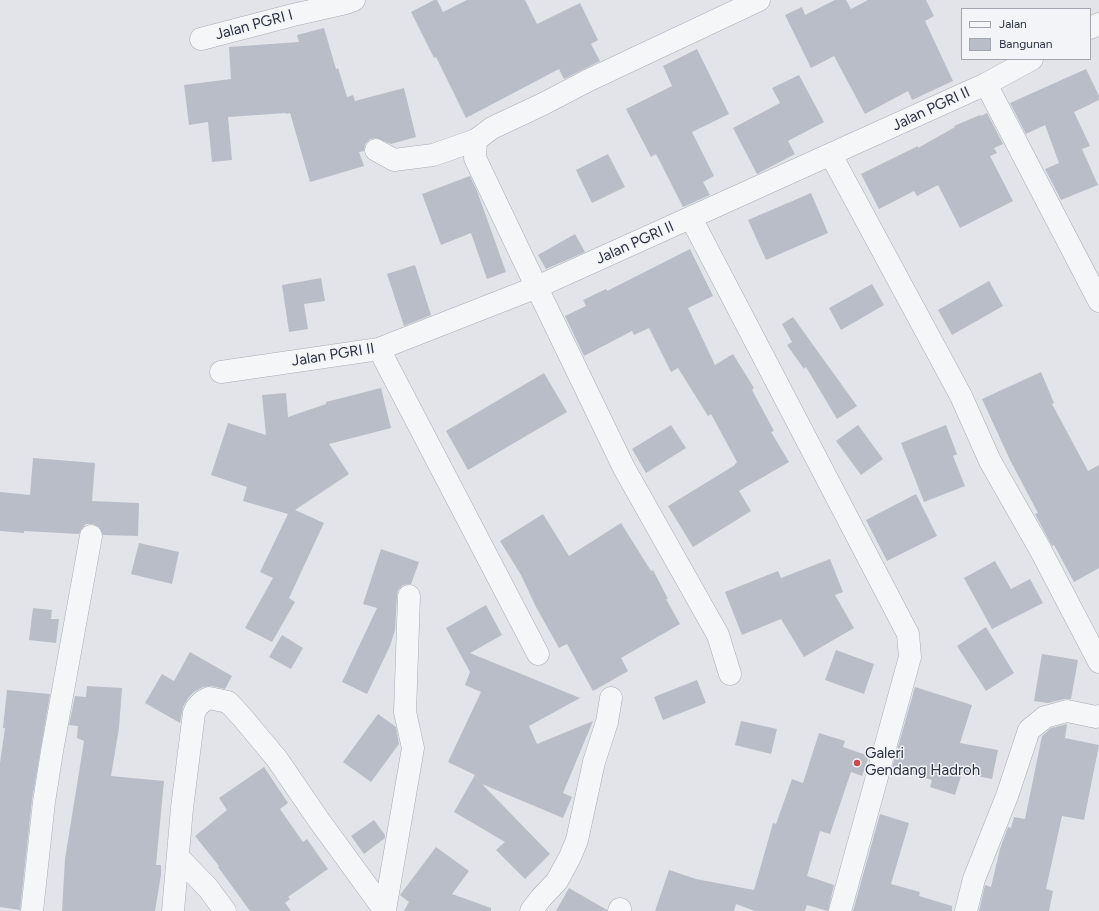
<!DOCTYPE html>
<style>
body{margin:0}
#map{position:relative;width:1099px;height:911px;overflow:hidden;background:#e2e4ea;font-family:Figtree,sans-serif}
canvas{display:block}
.legend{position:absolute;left:961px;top:8px;width:130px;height:52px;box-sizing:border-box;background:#f2f4f7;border:1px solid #a2a6af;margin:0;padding:5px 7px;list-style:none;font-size:12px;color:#2a3142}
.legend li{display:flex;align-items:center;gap:8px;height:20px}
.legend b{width:20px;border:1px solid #a2a6af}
</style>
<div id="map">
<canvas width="1099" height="911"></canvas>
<ul class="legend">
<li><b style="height:5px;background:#f5f6f8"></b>Jalan</li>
<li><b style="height:11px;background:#b9bdc7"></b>Bangunan</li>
</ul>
</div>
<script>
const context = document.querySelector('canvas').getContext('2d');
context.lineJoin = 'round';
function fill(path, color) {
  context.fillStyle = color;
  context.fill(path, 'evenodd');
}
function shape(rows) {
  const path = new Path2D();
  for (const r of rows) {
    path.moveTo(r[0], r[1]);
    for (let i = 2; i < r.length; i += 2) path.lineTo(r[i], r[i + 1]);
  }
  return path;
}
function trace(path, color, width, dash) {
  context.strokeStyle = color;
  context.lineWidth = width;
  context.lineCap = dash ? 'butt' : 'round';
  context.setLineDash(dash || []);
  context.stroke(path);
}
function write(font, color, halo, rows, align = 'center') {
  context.font = font + ' Figtree,sans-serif';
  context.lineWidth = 3;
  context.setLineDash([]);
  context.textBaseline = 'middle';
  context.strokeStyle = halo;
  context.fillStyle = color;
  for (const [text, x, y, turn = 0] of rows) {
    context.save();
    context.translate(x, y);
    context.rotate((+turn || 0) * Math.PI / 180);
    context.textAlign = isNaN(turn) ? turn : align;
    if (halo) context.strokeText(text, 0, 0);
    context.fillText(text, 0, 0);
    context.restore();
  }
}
const building = shape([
 [434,0,437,0,443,12,467,0,525,0,537,24,580,3,598,40,591,44,600,61,564,79,559,69,466,118,436,57,434,58,411,12],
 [835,0,846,0,851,9,868,0,926,0,934,16,925,21,953,81,912,100,908,91,865,114,834,56,811,68,785,15,802,7,805,15],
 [324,28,336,69,338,68,347,97,353,95,355,101,404,88,416,137,391,144,376,138,370,139,365,144,364,151,359,152,364,166,310,182,290,113,286,114,286,113,228,117,232,160,212,162,208,122,189,125,184,85,231,79,229,47,299,42,297,35],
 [697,49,729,114,692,132,714,176,703,182,710,195,683,207,656,154,651,157,626,109,672,86,663,66],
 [1086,69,1099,96,1099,100,1074,112,1090,146,1082,149,1098,185,1061,200,1045,169,1059,163,1045,125,1026,134,1010,103],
 [799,75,824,122,788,141,795,154,757,174,733,128,780,103,772,88],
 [987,113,1003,144,994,148,997,153,990,156,1013,201,960,228,938,185,917,196,914,191,879,209,861,174,918,146,918,148,955,127,954,126,980,115,981,116],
 [608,154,625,187,592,203,576,170],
 [470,176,477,191,506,272,487,279,471,233,441,245,422,194],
 [811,193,828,233,766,260,748,220],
 [575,234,585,252,546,269,538,255],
 [690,249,713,296,688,308,715,365,733,354,754,388,752,390,774,431,771,432,789,462,739,491,751,511,693,547,668,506,735,465,735,464,737,462,711,414,708,416,678,368,671,372,649,328,634,335,632,331,584,356,565,316,586,306,583,300,606,289,607,291],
 [415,265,431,315,404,326,387,274],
 [321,278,325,301,304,304,308,329,289,332,282,285],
 [989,281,1003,306,952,335,938,310],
 [872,284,884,305,841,330,829,308],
 [793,317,857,406,837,419,806,367,804,369,787,345,792,342,782,324],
 [1041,372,1054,403,1052,404,1088,471,1099,465,1099,568,1074,582,1054,545,1052,546,1035,514,1038,513,1010,460,982,399],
 [544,373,567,412,468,470,446,431],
 [381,388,391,428,329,444,349,474,295,510,324,523,289,598,295,602,272,642,245,628,273,578,260,572,288,514,243,501,247,487,211,475,228,423,266,435,262,395,286,393,288,417,326,404,326,402],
 [671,425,686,448,646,473,632,449],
 [858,425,883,459,861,475,836,441],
 [946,425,957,454,953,456,965,486,924,502,901,443],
 [33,458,95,463,92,501,139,503,138,536,103,535,99,527,93,524,86,524,82,528,79,534,24,531,24,533,0,531,0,492,30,495],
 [916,494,937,536,887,561,866,520],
 [543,514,569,556,621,523,651,571,653,570,668,599,666,599,680,624,621,658,628,671,593,691,567,644,559,648,536,607,521,575,500,541],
 [139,543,179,552,172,584,131,574],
 [381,549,419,562,411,584,403,585,398,590,397,596,395,630,390,646,367,694,342,682,377,608,363,604],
 [830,559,843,592,835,595,854,628,804,657,781,619,742,635,725,592,778,571,781,578],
 [995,561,1011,589,1030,579,1043,603,992,629,964,578],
 [486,605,502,635,470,653,580,698,529,726,537,744,593,721,563,793,572,797,563,818,482,784,550,854,525,879,496,850,505,842,454,812,475,775,448,762,481,692,465,685,470,672,446,628],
 [33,608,52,610,51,619,59,619,56,643,29,640],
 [986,627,1014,673,986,691,957,646],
 [282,635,303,648,291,669,269,657],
 [836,650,874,664,864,694,825,680],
 [190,652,232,676,225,689,211,686,203,687,194,692,188,698,183,707,180,723,145,703,162,674,174,681],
 [1042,654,1078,660,1071,699,1064,699,1048,703,1034,701],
 [697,680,706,703,663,720,654,697],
 [87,686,122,688,119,728,111,776,164,781,156,865,161,865,161,875,155,911,62,911,65,859,84,741,77,738,78,726,69,725,75,696,86,697],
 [915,687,972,705,960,743,998,750,992,779,962,773,955,795,930,787,932,780,892,768],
 [7,690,50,694,32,800,20,910,0,907,0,763,5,728,3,728],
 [378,714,396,727,399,744,371,782,343,762],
 [741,721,777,729,771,754,735,745],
 [1067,724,1065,738,1099,745,1084,820,1062,816,1046,889,1053,891,1049,911,979,911,985,885,991,887,1000,849,1008,827,1011,828,1014,817,1025,819,1042,736,1051,728],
 [819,733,845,741,843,747,869,756,862,776,851,772,830,834,820,831,807,876,834,885,828,911,807,905,805,911,755,911,736,904,734,911,655,911,669,870,696,879,754,890,773,823,776,824,792,779,803,783],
 [264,767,288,803,280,809,303,842,307,839,328,869,288,897,290,899,285,903,291,911,250,911,218,867,219,866,195,836,227,810,219,798],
 [880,814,909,823,891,884,920,892,919,896,952,906,952,911,853,911],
 [374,820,385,835,385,838,364,854,351,836],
 [436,847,469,871,452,894,491,908,491,911,404,911,409,902,400,895],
 [569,888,607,910,607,911,556,911]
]);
const minor = shape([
 [1090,28,1099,24],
 [201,39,293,15,346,3,354,0],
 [986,84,1099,301],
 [376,150,394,160,433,155,476,140],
 [831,155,961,396,990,461,1040,549,1099,662],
 [691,218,908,634,910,657,840,911],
 [379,349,538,654],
 [221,372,379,349,394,343,537,287,986,84,1032,59],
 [730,674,718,635,624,468,526,265,475,158,476,140,492,128,543,104,589,80,759,0],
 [178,857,208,888,225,911],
 [385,910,413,748,405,712,409,596],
 [32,911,44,802,52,751,91,536],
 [173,911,182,808,194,713,197,707,203,701,209,698,228,702,242,717,277,759,318,819,385,911],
 [531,911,541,898,557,881,570,857,577,840,594,762,607,722,611,698],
 [619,911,620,909],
 [966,911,974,879,1007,796,1029,730,1045,717,1067,711,1096,717,1099,716]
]);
const markers = [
 [857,763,4,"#cd4950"]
];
const streetNames = [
 ["Jalan PGRI I",254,25,-15],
 ["Jalan PGRI II",931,109,-25],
 ["Jalan PGRI II",635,243,-24],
 ["Jalan PGRI II",333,355,-9]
];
const poiNames = [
 ["Galeri",865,754],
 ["Gendang Hadroh",865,771]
];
fill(building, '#b9bdc7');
trace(minor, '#a7abb4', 23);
trace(minor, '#f5f6f8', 22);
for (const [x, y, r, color] of markers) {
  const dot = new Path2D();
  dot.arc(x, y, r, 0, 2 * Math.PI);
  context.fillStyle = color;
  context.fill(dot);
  trace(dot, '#f2f4f7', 1.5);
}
write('15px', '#2a3142', '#f2f4f7', streetNames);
write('15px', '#2a3142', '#f2f4f7', poiNames, 'left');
</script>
